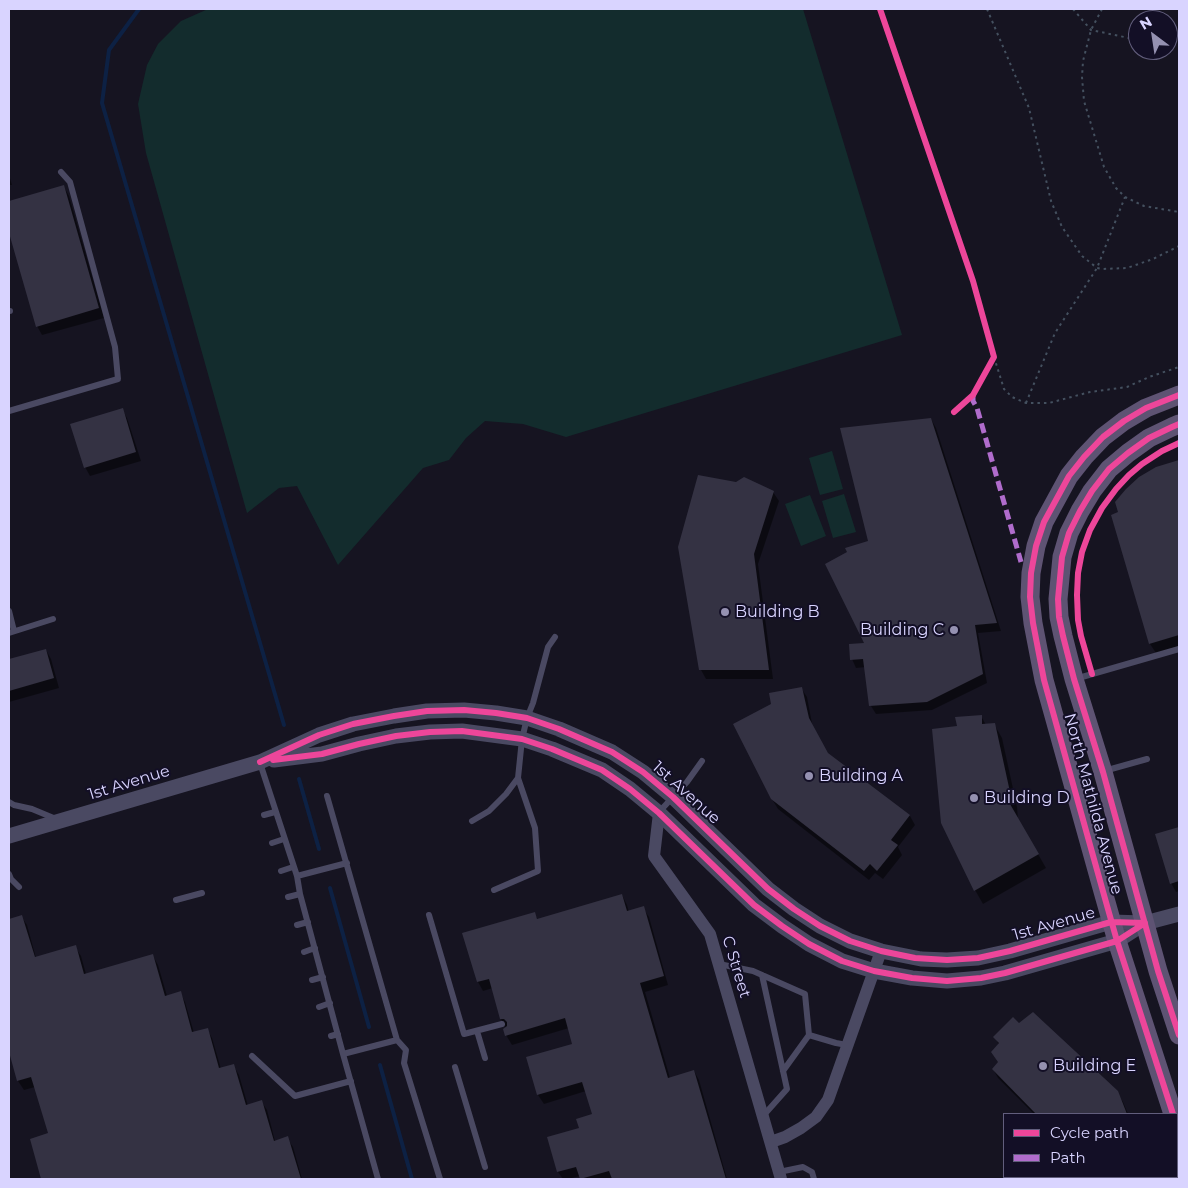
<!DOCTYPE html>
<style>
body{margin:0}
#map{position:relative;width:1188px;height:1188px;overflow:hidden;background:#161421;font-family:Montserrat,sans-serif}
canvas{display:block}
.frame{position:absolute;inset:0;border:10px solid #d9d4ff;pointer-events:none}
.legend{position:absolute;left:1003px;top:1113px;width:175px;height:65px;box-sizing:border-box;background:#130f26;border:1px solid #625e7d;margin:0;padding:6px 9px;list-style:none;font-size:15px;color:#d9d4ff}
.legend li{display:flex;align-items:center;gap:10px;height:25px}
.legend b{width:25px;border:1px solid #625e7d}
.north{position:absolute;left:1128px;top:10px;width:50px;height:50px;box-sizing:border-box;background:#130f26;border:1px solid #625e7d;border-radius:50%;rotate:329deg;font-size:14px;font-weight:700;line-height:20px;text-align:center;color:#d9d4ff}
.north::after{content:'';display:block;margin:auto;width:18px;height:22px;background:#9591b1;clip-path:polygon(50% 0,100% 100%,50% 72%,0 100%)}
</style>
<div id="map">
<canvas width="1188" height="1188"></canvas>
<div class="frame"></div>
<ul class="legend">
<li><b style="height:6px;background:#ed469a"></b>Cycle path</li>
<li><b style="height:6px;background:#b06ccc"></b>Path</li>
</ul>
<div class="north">N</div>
</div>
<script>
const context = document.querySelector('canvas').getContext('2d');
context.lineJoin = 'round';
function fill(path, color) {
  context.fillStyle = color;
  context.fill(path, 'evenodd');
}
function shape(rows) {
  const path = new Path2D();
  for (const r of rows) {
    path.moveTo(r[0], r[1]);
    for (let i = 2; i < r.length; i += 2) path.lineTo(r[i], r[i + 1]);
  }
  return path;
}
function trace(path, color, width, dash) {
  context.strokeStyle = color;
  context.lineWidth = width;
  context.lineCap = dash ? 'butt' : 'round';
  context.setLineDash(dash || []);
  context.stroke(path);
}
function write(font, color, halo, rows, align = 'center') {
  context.font = font + ' Montserrat,sans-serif';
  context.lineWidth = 4;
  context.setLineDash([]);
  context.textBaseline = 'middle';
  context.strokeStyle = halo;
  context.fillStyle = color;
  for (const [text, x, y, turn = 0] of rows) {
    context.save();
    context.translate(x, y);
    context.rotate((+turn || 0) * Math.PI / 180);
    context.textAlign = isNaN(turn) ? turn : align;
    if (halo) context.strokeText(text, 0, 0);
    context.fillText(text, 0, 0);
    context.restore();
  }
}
const green = shape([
 [208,9,803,9,902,335,566,437,523,424,485,421,466,438,449,460,423,468,338,565,297,486,279,488,247,513,146,153,138,104,147,65,158,44,181,21],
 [832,451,843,489,820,495,809,458],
 [844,494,856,532,833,538,822,501],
 [810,495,826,536,801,546,785,504]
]);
const shadow = shape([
 [9,175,12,185,9,185],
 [64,187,69,196,104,318,42,335,37,326,9,228,9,203],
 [122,409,127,418,141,461,90,476,85,467],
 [931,419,936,428,1001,631,978,633,987,683,932,710,876,714,871,706,866,667,856,668,852,659,865,644,869,541],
 [1179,461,1179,646,1156,653,1150,644,1112,515,1120,513,1156,468],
 [773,492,779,501,758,564,773,679,706,679,701,670],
 [46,650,51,659,59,688,9,702,9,660],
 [801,688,807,697,813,729,828,754,910,816,915,825,898,847,902,855,883,879,875,873,869,880,778,809,772,799],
 [981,716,986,725,994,724,1002,738,1017,807,1018,819,1046,868,983,904,975,890,942,823,958,727],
 [1179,829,1179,891,1176,892,1171,883,1157,835],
 [622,895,627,905,629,912,643,908,649,917,668,985,645,992,670,1078,694,1071,699,1080,727,1179,581,1179,580,1176,568,1179,563,1179,558,1172,580,1128,593,1115,586,1091,544,1104,538,1095,574,1044,569,1028,512,1045,506,1035,506,1028,501,1019,493,988,483,991,478,982,464,934,534,913,538,920],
 [21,916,27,925,36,958,75,947,81,956,86,974,153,956,158,965,167,996,180,992,185,1002,194,1033,207,1029,212,1038,221,1069,233,1065,239,1075,248,1106,261,1101,267,1110,275,1141,287,1138,293,1147,302,1179,43,1179,31,1140,49,1134,35,1087,24,1090,18,1081,9,1048,9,920],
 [995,1037,1117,1092,1123,1102,1128,1114,1034,1114,998,1078,993,1069,999,1063,999,1045],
 [1076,1177,1131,1177,1125,1179,1078,1179]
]);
const stream = shape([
 [139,9,109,50,102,103,284,725],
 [299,779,319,849],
 [330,888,369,1027],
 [380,1065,412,1179]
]);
const building = shape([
 [64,185,99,308,36,327,9,233,9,201],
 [123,408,136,452,84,468,70,424],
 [931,418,997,623,975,625,983,674,927,702,869,706,863,659,850,660,849,644,864,643,825,564,847,552,845,548,868,541,840,428],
 [1179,460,1179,635,1149,644,1111,515,1118,512,1115,502,1126,489,1139,477,1156,467],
 [698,475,736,482,744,477,774,491,754,554,769,670,699,670,678,547],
 [46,649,54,678,9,691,9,659],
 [802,687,809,718,828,753,910,815,891,840,898,845,877,871,870,864,864,871,771,799,733,724,771,704,769,693],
 [982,715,982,724,995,723,1010,792,1010,804,1039,854,974,891,941,823,932,729,957,726,955,717],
 [1179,827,1179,881,1170,884,1155,834],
 [622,894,627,911,644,906,664,976,640,983,668,1078,694,1070,726,1179,612,1179,609,1171,580,1179,576,1167,557,1172,547,1137,579,1128,576,1119,592,1114,582,1082,537,1095,526,1057,572,1044,565,1018,505,1036,503,1029,507,1026,507,1022,504,1019,500,1019,489,979,477,982,462,933,535,912,537,919],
 [22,915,35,957,76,945,84,974,153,954,165,996,181,991,192,1032,208,1028,219,1068,234,1064,246,1105,262,1100,274,1141,288,1136,301,1179,41,1179,30,1139,48,1133,31,1077,17,1081,9,1052,9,919],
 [1033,1012,1118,1091,1127,1114,1036,1114,992,1069,998,1062,991,1052,999,1043,993,1037,1013,1017,1019,1023]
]);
const path = shape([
 [987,9,1029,108,1051,201,1062,227,1082,256,1097,268,1103,269,1127,268,1153,259,1179,246],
 [1073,9,1091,30,1129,38,1138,38],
 [1102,9,1091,30,1083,61,1082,77,1084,101,1104,167,1116,188,1125,197,1144,206,1179,212],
 [1168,38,1179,39],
 [994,357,1004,389,1012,397,1026,403,1049,403,1090,392,1127,387,1149,377,1179,367],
 [1026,403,1055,333,1097,268,1125,197]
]);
const service = shape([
 [9,311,10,311],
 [9,411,118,379,115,347,70,182,61,172],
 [9,611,14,631],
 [9,633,53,619],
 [1075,679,1179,649],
 [260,763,297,876,300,894,343,1054,378,1179],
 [1104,771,1147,759],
 [327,796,397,1040,406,1050,404,1063,440,1179],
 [9,802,14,805,32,809,56,819],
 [659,812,687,782,702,761],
 [264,815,275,812],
 [472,821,489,811,506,794,518,778,522,739,527,718,533,703,548,647,555,637],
 [272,843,284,839],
 [281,871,293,867],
 [9,874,11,879,19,887],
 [297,876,347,863],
 [494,890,538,871,535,828,518,778],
 [288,897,300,894],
 [176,900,202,893],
 [429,915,464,1034,502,1024],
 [297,925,308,922],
 [304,952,315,948],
 [719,964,753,971,805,994,809,1035,836,1043,847,1045],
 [762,975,787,1089,763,1116],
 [312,980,323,977],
 [319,1007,330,1003],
 [477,1031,485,1058],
 [331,1036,338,1034],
 [343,1054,397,1040],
 [252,1056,295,1096,351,1081],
 [455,1067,485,1167],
 [783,1071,809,1035],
 [779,1172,803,1167,812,1172,814,1179]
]);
const minor = shape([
 [659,813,654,856,710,934,781,1179],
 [771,1142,785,1137,801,1128,816,1117,828,1100,881,951]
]);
const tertiary = shape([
 [274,760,322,754,359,744,396,736,430,732,462,731,522,739,552,749,602,770,630,789,659,813,754,905,782,926,809,944,842,961,874,971,912,978,947,981,981,978,1005,973,1117,941,1145,923],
 [9,836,260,762,319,735,353,724,394,716,427,711,464,710,496,713,527,718,559,729,612,752,643,772,673,797,768,889,794,909,820,926,850,941,881,951,921,959,947,960,978,958,1010,951,1111,922,1145,923,1179,914]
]);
const primary = shape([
 [1179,424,1172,427,1149,438,1128,453,1109,469,1092,491,1080,511,1069,533,1062,557,1058,599,1059,617,1063,636,1074,679,1103,772,1158,971,1179,1035],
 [1173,1114,1117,941,1104,895,1044,680,1033,623,1030,597,1031,573,1036,546,1044,522,1069,476,1084,457,1103,437,1124,421,1146,408,1179,395],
 [1177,1125,1179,1133]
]);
const quiet = shape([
 [973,395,973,401,977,408,1021,562]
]);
const cycleway = shape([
 [880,9,973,281,994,357,973,395,954,412],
 [1179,424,1172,427,1149,438,1128,453,1109,469,1092,491,1080,511,1069,533,1062,557,1058,599,1059,617,1063,636,1074,679,1103,772,1158,971,1179,1035],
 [1092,674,1081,636,1078,620,1077,595,1078,573,1082,552,1090,530,1102,508,1116,489,1129,475,1142,464,1162,451,1179,443],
 [273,760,322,754,359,744,396,736,430,732,462,731,522,739,552,749,602,770,630,789,659,813,754,905,782,926,809,944,842,961,874,971,912,978,947,981,981,978,1005,973,1117,941,1145,923],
 [260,762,319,735,353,724,394,716,427,711,464,710,496,713,527,718,559,729,612,752,643,772,673,797,768,889,794,909,820,926,850,941,881,951,915,958,947,960,978,958,1010,951,1111,922,1145,923],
 [1173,1114,1117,941,1104,895,1044,680,1033,623,1030,597,1031,573,1036,546,1044,522,1069,476,1084,457,1103,437,1124,421,1146,408,1179,395]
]);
const markers = [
 [725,612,5,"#9591b1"],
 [954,630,5,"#9591b1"],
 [809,776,5,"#9591b1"],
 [974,798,5,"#9591b1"],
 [1043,1066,5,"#9591b1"]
];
const poiNames = [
 ["Building B",735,612],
 ["Building C",944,630,"right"],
 ["Building A",819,776],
 ["Building D",984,798],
 ["Building E",1053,1066]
];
const streetNames = [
 ["1st Avenue",129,783,-17],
 ["1st Avenue",686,793,42],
 ["North Mathilda Avenue",1093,804,75],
 ["1st Avenue",1054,924,-16],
 ["C Street",736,967,73]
];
fill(green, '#132c2d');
fill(shadow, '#0007');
trace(stream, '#0d2144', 4);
fill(building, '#343243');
trace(path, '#44505f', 2, [2.5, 4]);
trace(service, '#4a4962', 6);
trace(minor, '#4a4962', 12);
trace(tertiary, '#4a4962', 15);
trace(primary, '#5e5373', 19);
trace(quiet, '#b06ccc', 5, [10, 5]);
trace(cycleway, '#ed469a', 6);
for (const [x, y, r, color] of markers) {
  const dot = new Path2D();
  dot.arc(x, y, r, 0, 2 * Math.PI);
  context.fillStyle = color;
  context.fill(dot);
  trace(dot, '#130f26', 2);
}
write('16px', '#d9d4ff', '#130f26', poiNames, 'left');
write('16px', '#d9d4ff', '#130f26', streetNames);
</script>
